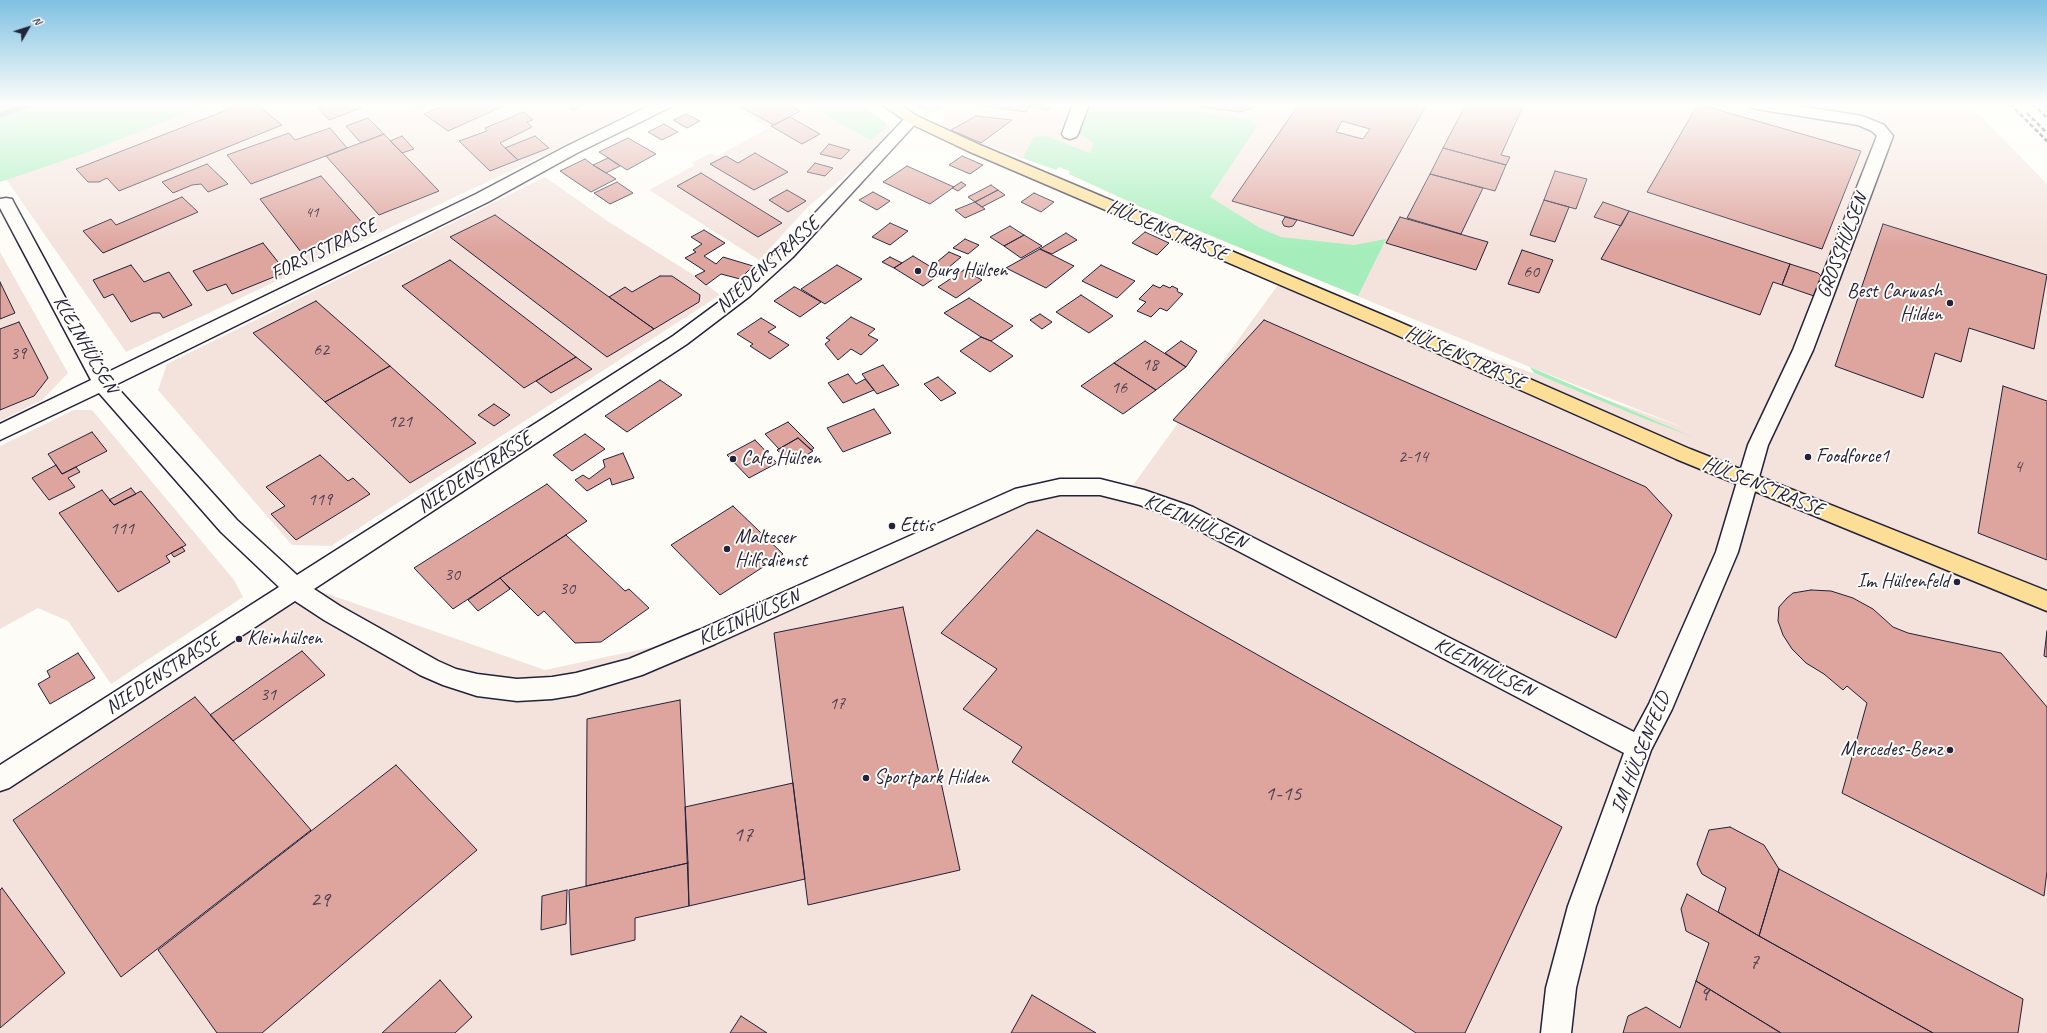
<!DOCTYPE html>
<meta charset="utf-8">
<style>
body{margin:0}
#map{position:relative;width:2047px;height:1033px;overflow:hidden;background:#fdfcf7;font-family:Caveat,sans-serif}
canvas{display:block}
.north{position:absolute;left:8px;top:8px;width:40px;height:40px;-webkit-text-stroke:3px #fdfcf7;paint-order:stroke;rotate:51deg;font-size:11px;font-weight:700;line-height:16px;text-align:center;color:#22223b}
.north::after{content:'';display:block;margin:auto;width:14px;height:18px;background:#22223b;clip-path:polygon(50% 0,100% 100%,50% 72%,0 100%)}
</style>
<div id="map">
<canvas width="2047" height="1033"></canvas>
<div class="north">N</div>
</div>
<script>
const context = document.querySelector('canvas').getContext('2d');
context.lineJoin = 'round';
function fill(path, color) {
  context.fillStyle = color;
  context.fill(path, 'evenodd');
}
function shape(rows) {
  const path = new Path2D();
  for (const r of rows) {
    path.moveTo(r[0], r[1]);
    for (let i = 2; i < r.length; i += 2) path.lineTo(r[i], r[i + 1]);
  }
  return path;
}
function trace(path, color, width, dash) {
  context.strokeStyle = color;
  context.lineWidth = width;
  context.lineCap = dash ? 'butt' : 'round';
  context.setLineDash(dash || []);
  context.stroke(path);
}
function write(font, color, halo, rows, align = 'center') {
  context.font = font + ' Caveat,sans-serif';
  context.lineWidth = 4;
  context.setLineDash([]);
  context.textBaseline = 'middle';
  context.strokeStyle = halo;
  context.fillStyle = color;
  for (const [text, x, y, turn = 0] of rows) {
    context.save();
    context.translate(x, y);
    context.rotate((+turn || 0) * Math.PI / 180);
    context.textAlign = isNaN(turn) ? turn : align;
    if (halo) context.strokeText(text, 0, 0);
    context.fillText(text, 0, 0);
    context.restore();
  }
}
const built = shape([
 [209,104,639,104,644,108,126,352,6,179,86,153],
 [727,104,858,104,893,127,863,161,809,206,759,260,649,190,695,165,692,163,711,153,717,156,769,128],
 [947,104,1969,104,2047,184,2047,1033,0,1033,0,791,302,585,545,670,732,630,1053,484,1131,488,1280,282,1685,428,1530,367,1141,207,1069,174,1070,171,1059,167,1056,170,966,138,942,126],
 [545,177,609,222,695,276,720,295,331,546,292,545,158,390,167,364],
 [0,252,68,373,42,400,0,421],
 [74,410,92,410,234,580,243,597,111,684,68,621,38,608,0,629,0,446]
]);
const green = shape([
 [0,104,209,104,86,153,0,182],
 [818,104,858,104,879,117,886,124,884,129,871,140,811,108],
 [911,104,947,104,941,110,927,113],
 [1090,104,1174,104,1178,108,1250,120,1257,126,1210,197,1260,228,1281,237,1354,245,1386,239,1358,296,1141,207,1069,174,1070,171,1059,167,1056,170,1023,158,1034,137,1046,136,1090,153,1094,143,1079,133],
 [1530,367,1693,437,1645,419,1534,373]
]);
const stream = shape([
 [0,115,30,104]
]);
const building = shape([
 [242,104,256,104,282,125,119,191,107,178,99,182,88,182,76,169,242,104],
 [315,104,357,104,361,108,329,120,315,104],
 [413,104,430,104,418,109,413,104],
 [448,104,508,104,448,131,424,114,448,104],
 [566,104,586,104,572,110,566,104],
 [735,104,788,104,800,111,774,125,735,104],
 [968,104,1051,104,1049,110,1029,107,1026,112,968,104],
 [1196,104,1254,104,1253,108,1240,112,1200,107,1196,104],
 [1299,104,1427,104,1353,236,1232,201,1299,104],
 [1466,104,1524,104,1501,155,1510,157,1506,165,1443,148,1466,104],
 [1698,104,1861,151,1822,249,1647,192,1698,104],
 [524,112,533,120,527,122,532,127,500,143,518,160,490,171,459,141,487,131,485,128,524,112],
 [686,114,700,121,687,128,673,120,686,114],
 [976,116,1012,120,981,143,951,130,976,116],
 [790,117,820,134,802,144,771,126,790,117],
 [368,118,384,134,361,143,346,126,368,118],
 [1342,121,1370,129,1363,139,1336,132,1342,121],
 [664,124,678,132,662,140,648,132,664,124],
 [330,128,347,148,251,184,227,155,289,133,295,140,330,128],
 [384,134,439,191,379,215,326,156,384,134],
 [402,136,414,149,402,153,390,141,402,136],
 [535,136,549,148,518,160,505,148,535,136],
 [628,138,656,154,627,170,599,152,628,138],
 [829,144,850,150,841,159,820,154,829,144],
 [1443,148,1506,165,1495,191,1430,174,1443,148],
 [755,153,788,172,754,190,710,164,726,156,738,163,755,153],
 [962,156,983,165,970,174,949,165,962,156],
 [608,158,620,166,606,173,593,165,608,158],
 [585,159,593,165,616,179,591,192,560,171,585,159],
 [815,163,833,168,825,176,807,172,815,163],
 [207,164,228,184,208,192,201,184,192,185,173,193,162,182,207,164],
 [907,166,936,179,954,187,930,204,883,182,907,166],
 [1555,171,1587,179,1576,209,1544,200,1555,171],
 [701,173,782,223,758,237,677,186,701,173],
 [1430,174,1483,188,1461,234,1407,218,1430,174],
 [321,176,365,226,301,252,260,199,321,176],
 [617,182,633,193,610,204,594,193,617,182],
 [961,182,966,185,958,191,952,188,961,182],
 [991,185,998,190,975,202,968,197,991,185],
 [787,190,806,201,788,212,769,200,787,190],
 [998,190,1005,195,982,207,975,202,998,190],
 [873,192,890,201,877,210,859,200,873,192],
 [1034,193,1054,202,1041,212,1021,202,1034,193],
 [182,197,198,212,103,253,83,231,111,219,116,225,182,197],
 [1544,200,1569,207,1555,242,1530,235,1544,200],
 [975,202,985,209,965,218,955,210,975,202],
 [1603,202,1629,211,1621,226,1594,217,1603,202],
 [1629,211,1790,264,1782,285,1773,282,1760,315,1601,259,1629,211],
 [495,215,609,297,654,329,607,357,450,237,495,215],
 [1285,217,1297,220,1293,226,1289,227,1284,226,1282,222,1285,217],
 [1400,217,1488,242,1476,270,1386,243,1400,217],
 [890,223,908,231,890,245,872,237,890,223],
 [1883,224,2047,275,2034,349,1969,328,1961,362,1935,353,1923,398,1835,366,1883,224],
 [1010,226,1024,235,1004,246,990,237,1010,226],
 [704,230,725,243,704,256,716,264,723,257,753,266,740,279,721,274,706,285,695,276,705,271,685,258,696,252,693,250,702,244,691,237,704,230],
 [1145,232,1169,243,1157,255,1132,243,1145,232],
 [1066,233,1077,240,1052,254,1040,249,1066,233],
 [1024,235,1042,246,1021,258,1004,246,1024,235],
 [965,239,979,245,968,254,953,248,965,239],
 [263,243,286,272,232,294,226,284,207,291,193,271,263,243],
 [1040,249,1074,266,1046,288,1006,268,1040,249],
 [1522,250,1553,260,1539,293,1508,284,1522,250],
 [949,252,961,257,942,273,931,267,949,252],
 [913,256,931,267,942,273,923,286,894,268,913,256],
 [890,257,902,263,894,268,882,262,890,257],
 [450,260,576,357,524,388,402,286,450,260],
 [1790,264,1818,273,1821,276,1814,296,1782,285,1790,264],
 [131,265,144,282,169,272,192,305,163,318,160,313,153,313,131,322,113,294,104,298,93,280,131,265],
 [837,265,862,279,825,304,801,289,837,265],
 [1101,265,1135,281,1117,298,1082,281,1101,265],
 [964,270,982,280,956,298,938,287,964,270],
 [660,276,672,276,700,295,699,302,654,329,609,297,625,287,632,292,660,276],
 [0,282,15,313,0,319,0,282],
 [1153,285,1160,288,1163,285,1170,288,1172,286,1178,289,1177,290,1178,292,1183,294,1167,311,1160,308,1151,317,1137,311,1146,302,1139,299,1153,285],
 [794,287,795,287,821,302,800,317,774,301,794,287],
 [1081,295,1113,316,1089,333,1056,312,1081,295],
 [969,298,1013,326,991,341,981,337,944,313,969,298],
 [316,301,390,366,325,402,253,333,316,301],
 [1040,314,1052,322,1042,329,1030,320,1040,314],
 [851,317,875,329,868,335,878,340,861,355,851,349,838,360,825,344,830,340,826,338,851,317],
 [761,318,776,327,768,332,789,345,770,359,750,346,753,344,737,334,761,318],
 [1264,320,1646,487,1672,515,1616,638,1173,420,1264,320],
 [19,322,48,378,34,396,0,410,0,329,19,322],
 [981,337,991,341,1013,356,990,372,960,351,981,337],
 [1145,341,1186,367,1156,390,1114,363,1145,341],
 [1181,341,1197,351,1186,367,1165,353,1181,341],
 [576,357,592,369,551,393,536,381,576,357],
 [1114,363,1156,390,1123,414,1081,386,1114,363],
 [883,365,899,385,877,394,862,374,883,365],
 [390,366,476,443,410,483,325,402,390,366],
 [848,374,856,384,865,379,874,390,843,403,828,383,848,374],
 [938,377,956,393,941,401,924,384,938,377],
 [660,380,682,395,627,432,605,416,660,380],
 [2003,386,2047,401,2047,560,1978,533,2003,386],
 [494,404,510,415,494,426,478,415,494,404],
 [874,409,891,433,843,452,827,428,874,409],
 [788,422,814,448,811,450,798,438,779,449,765,434,788,422],
 [92,432,107,451,62,474,48,454,92,432],
 [585,434,605,449,572,471,553,455,585,434],
 [798,438,813,451,792,464,777,450,798,438],
 [755,440,777,463,749,478,727,455,755,440],
 [623,453,634,478,612,485,610,478,587,491,575,480,583,475,589,479,605,467,603,460,623,453],
 [320,455,348,481,353,478,370,494,296,540,271,514,285,506,266,487,320,455],
 [56,465,62,474,76,467,80,472,68,478,75,487,49,500,32,478,56,465],
 [547,484,587,521,453,609,414,568,547,484],
 [131,488,136,494,114,505,109,500,131,488],
 [102,490,114,505,141,491,186,545,166,556,170,562,118,592,59,513,102,490],
 [733,506,783,554,720,595,671,545,733,506],
 [1037,530,1562,827,1465,1033,1416,1033,1012,762,1022,747,963,709,997,669,941,633,1037,530],
 [566,535,625,591,629,589,649,608,601,642,575,643,544,611,538,616,500,578,566,535],
 [182,547,185,551,174,557,171,553,182,547],
 [500,578,510,589,478,611,468,600,500,578],
 [1811,590,1831,591,1853,598,1873,609,1893,627,1908,633,2001,653,2047,707,2047,871,2044,896,1842,793,1867,703,1847,686,1843,690,1824,674,1806,663,1792,649,1783,635,1778,621,1779,607,1787,598,1793,593,1811,590],
 [903,607,960,870,808,905,774,633,903,607],
 [2047,631,2047,657,2044,656,2047,631],
 [302,651,325,675,233,741,210,715,302,651],
 [78,653,95,678,50,704,38,684,50,677,47,671,78,653],
 [195,697,311,830,121,977,13,820,195,697],
 [680,700,688,863,586,886,587,719,680,700],
 [396,765,477,850,262,1033,217,1033,158,950,396,765],
 [793,783,805,879,689,906,685,807,793,783],
 [1730,827,1764,845,1779,869,1759,936,1718,912,1726,888,1702,874,1697,864,1709,830,1730,827],
 [688,863,689,906,635,918,635,940,571,955,569,890,688,863],
 [1779,869,2023,999,2018,1033,1933,1033,1759,936,1779,869],
 [2,888,65,973,0,1028,0,890,2,888],
 [567,890,566,924,541,930,542,896,567,890],
 [1687,894,1759,936,1933,1033,1781,1033,1696,981,1709,943,1686,931,1681,909,1687,894],
 [440,980,472,1017,455,1033,382,1033,440,980],
 [1696,981,1781,1033,1623,1033,1628,1016,1646,1007,1680,1028,1696,981],
 [1032,995,1096,1033,1011,1033,1032,995],
 [741,1016,767,1033,730,1033,741,1016]
]);
const minor = shape([
 [653,104,673,104,671,107,577,153,488,202,115,385,237,520,297,575,673,336,738,288,781,249,907,116,912,114,917,116,920,119,917,122,793,257,750,296,687,344,314,589,340,606,438,661,456,669,477,674,517,679,552,677,576,673,629,659,699,630,1015,489,1060,479,1100,479,1144,490,1193,507,1634,732,1649,704,1716,552,1748,445,1793,350,1877,136,1872,131,1858,125,1756,109,1751,107,1749,104,1787,104,1862,116,1884,125,1893,136,1813,350,1768,445,1738,552,1672,709,1651,750,1596,906,1576,988,1571,1033,1541,1033,1546,988,1568,906,1624,753,1177,519,1140,505,1100,495,1060,495,1028,502,715,644,642,675,576,695,552,699,517,701,477,696,443,685,420,675,324,620,295,601,9,788,0,791,0,765,279,587,221,532,99,393,0,440,0,424,91,380,0,208,0,199,6,198,12,199,14,203,106,373,476,194,565,147,653,104],
 [1073,104,1089,104,1078,134,1076,137,1070,139,1064,137,1062,134,1073,104]
]);
const major = shape([
 [881,104,899,104,917,116,980,145,1397,321,1690,449,2047,591,2047,611,1676,459,1383,329,968,151,907,122,881,104]
]);
const rail = shape([
 [2010,104,2047,141],
 [2033,104,2047,118],
 [2042,104,2047,109],
 [2027,113,2047,133]
]);
const markers = [
 [918,271,4,"#22223b"],
 [1950,303,4,"#22223b"],
 [1808,457,4,"#22223b"],
 [733,459,4,"#22223b"],
 [892,526,4,"#22223b"],
 [727,549,4,"#22223b"],
 [1957,582,4,"#22223b"],
 [239,639,4,"#22223b"],
 [1950,750,4,"#22223b"],
 [866,778,4,"#22223b"]
];
const farNumbernames = [
 ["41",312,213]
];
const numberNames = [
 ["60",1531,272],
 ["62",321,350],
 ["39",18,354],
 ["18",1150,365],
 ["16",1119,388],
 ["121",400,422],
 ["2-14",1413,457],
 ["4",2018,467],
 ["119",320,500],
 ["111",122,529],
 ["30",452,575],
 ["30",567,589],
 ["31",268,695],
 ["17",837,704]
];
const streetNames = [
 ["HÜLSENSTRASSE",1167,231,23],
 ["GROSSHÜLSEN",1843,246,-69],
 ["FORSTSTRASSE",324,250,-26],
 ["NIEDENSTRASSE",768,265,-42],
 ["KLEINHÜLSEN",85,345,60],
 ["HÜLSENSTRASSE",1465,358,24],
 ["NIEDENSTRASSE",475,473,-33],
 ["HÜLSENSTRASSE",1763,487,22],
 ["KLEINHÜLSEN",1195,522,24],
 ["KLEINHÜLSEN",749,618,-24],
 ["KLEINHÜLSEN",1484,668,27],
 ["NIEDENSTRASSE",163,674,-33],
 ["IM HÜLSENFELD",1641,753,-68]
];
const poiNames = [
 ["Burg Hülsen",926,271],
 ["Best Carwash",1942,292,"right"],
 ["Hilden",1942,315,"right"],
 ["Foodforce1",1816,457],
 ["Cafe Hülsen",741,459],
 ["Ettis",900,526],
 ["Malteser",735,538],
 ["Hilfsdienst",735,561],
 ["Im Hülsenfeld",1949,582,"right"],
 ["Kleinhülsen",247,639],
 ["Mercedes-Benz",1942,750,"right"],
 ["Sportpark Hilden",874,778]
];
const nearNumbernames = [
 ["1-15",1283,794],
 ["17",743,835],
 ["29",320,900],
 ["7",1754,962],
 ["9",1704,994]
];
fill(built, '#f4e2dc');
fill(green, '#a5eebb');
trace(stream, '#5c8d99', 5.5);
fill(building, '#dea49e');
trace(building, '#22223b', 1);
trace(minor, '#22223b', 3);
trace(major, '#22223b', 3);
fill(minor, '#fdfcf7');
fill(major, '#fcde96');
trace(rail, '#22223b', 2.5, [4.5, 2.5]);
const sky = context.createLinearGradient(0, 0, 0, 249);
sky.addColorStop(0, '#7fc1e2');
sky.addColorStop(0.42, '#fefefb');
sky.addColorStop(1, '#fefefb00');
context.fillStyle = sky;
context.fillRect(0, 0, 2047, 249);
for (const [x, y, r, color] of markers) {
  const dot = new Path2D();
  dot.arc(x, y, r, 0, 2 * Math.PI);
  context.fillStyle = color;
  context.fill(dot);
  trace(dot, '#fdfcf7', 1.5);
}
write('15px', '#514254', null, farNumbernames);
write('18px', '#514254', null, numberNames);
write('20px', '#22223b', '#fdfcf7', streetNames);
write('20px', '#22223b', '#fdfcf7', poiNames, 'left');
write('22px', '#514254', null, nearNumbernames);
</script>
